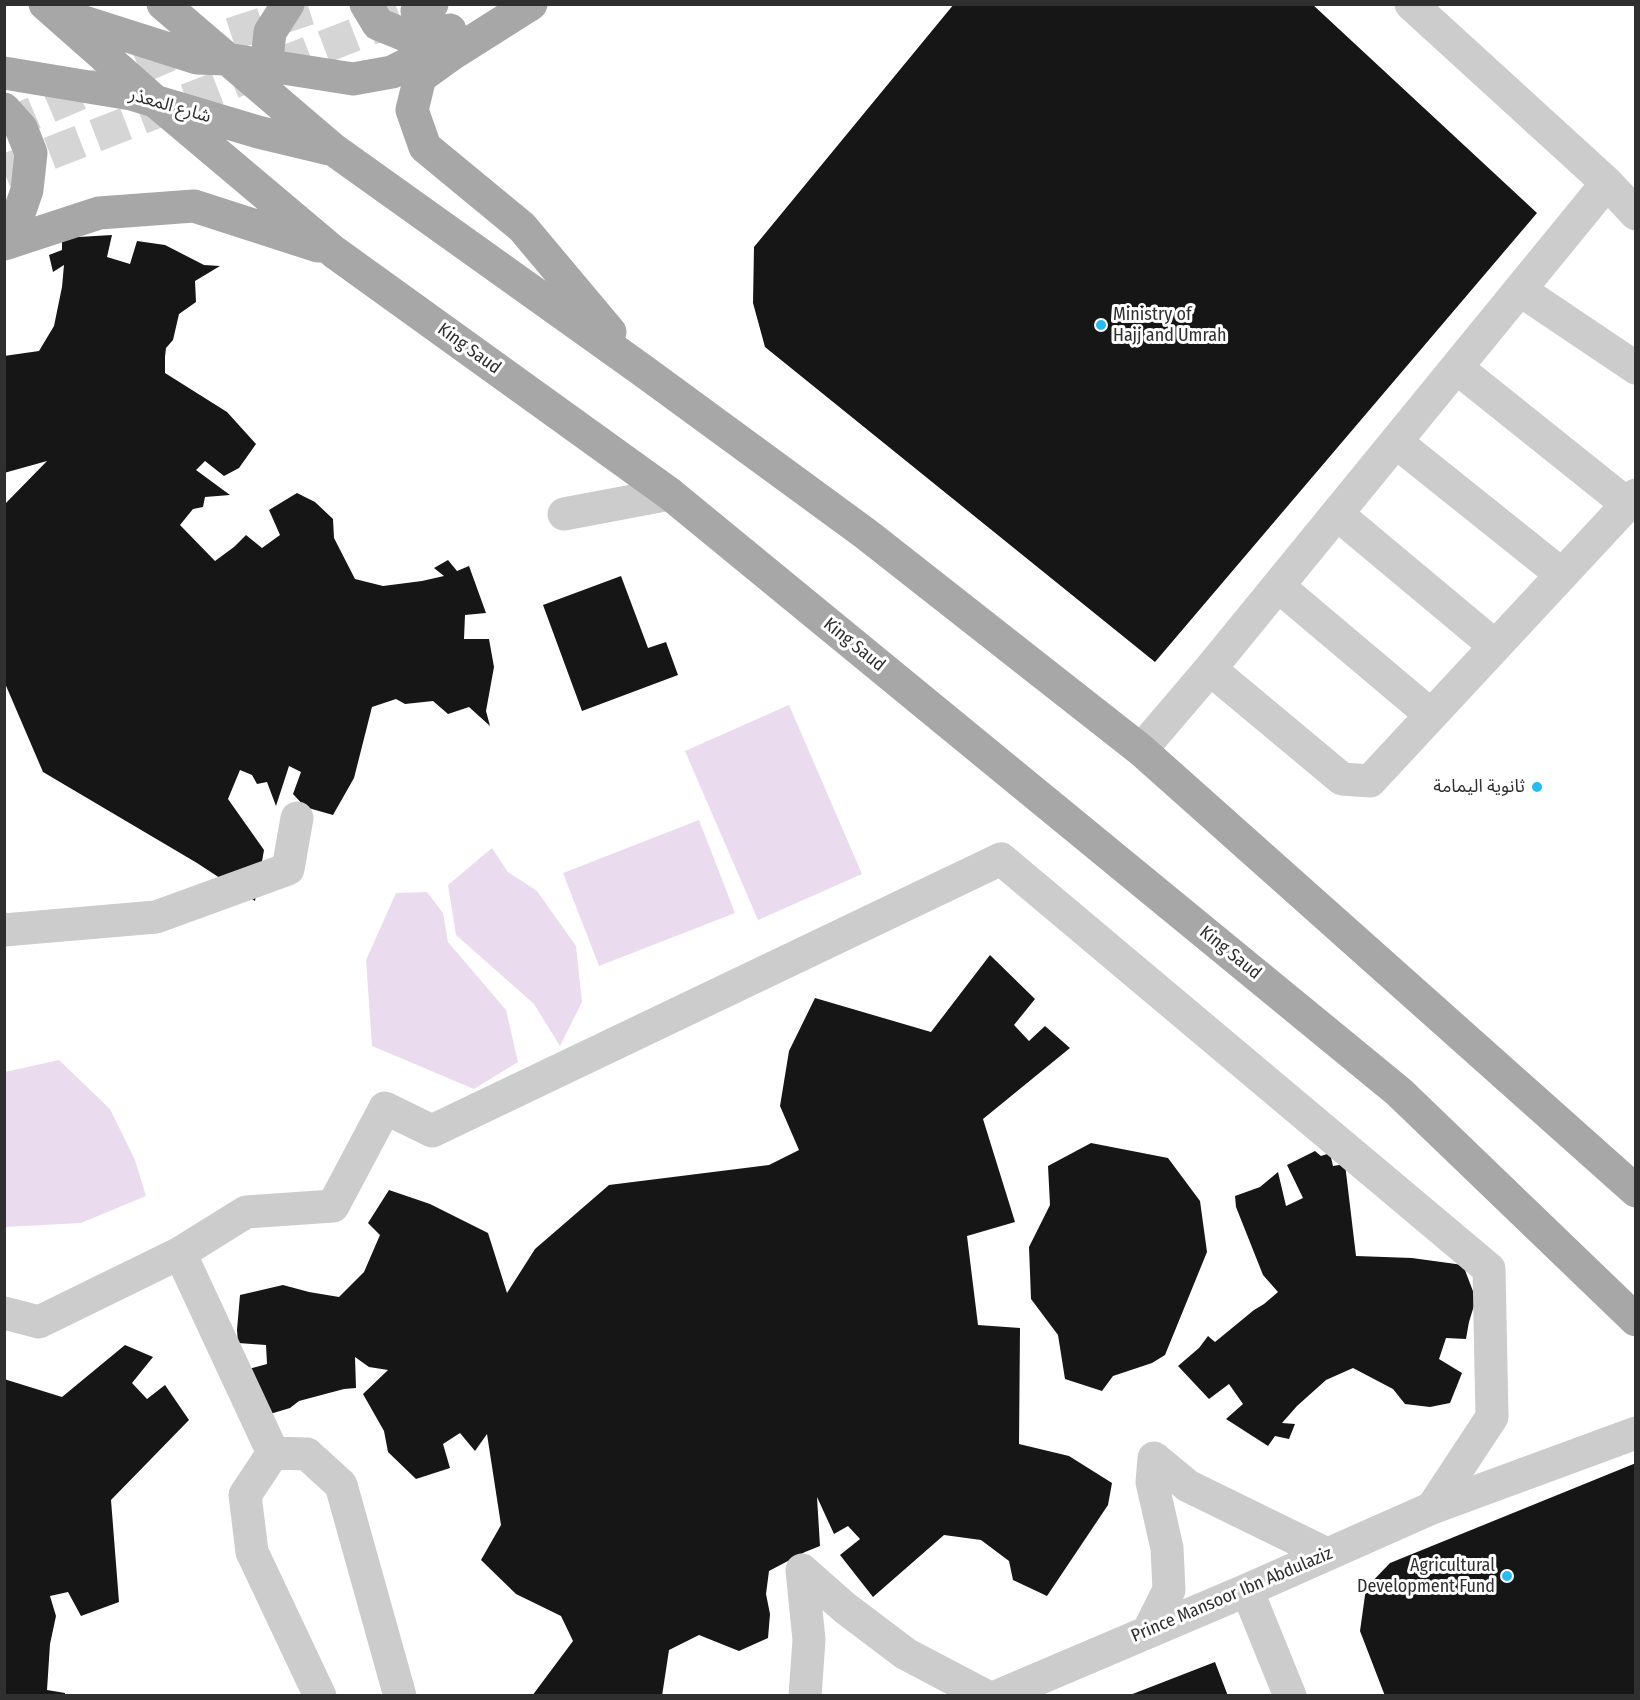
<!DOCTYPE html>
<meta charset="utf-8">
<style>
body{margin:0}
#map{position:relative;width:1640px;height:1700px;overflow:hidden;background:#fff;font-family:"Fira Sans Condensed",sans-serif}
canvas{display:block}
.frame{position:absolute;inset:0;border:6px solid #2f2f2f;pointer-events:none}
</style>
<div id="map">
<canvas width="1640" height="1700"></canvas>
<div class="frame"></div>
</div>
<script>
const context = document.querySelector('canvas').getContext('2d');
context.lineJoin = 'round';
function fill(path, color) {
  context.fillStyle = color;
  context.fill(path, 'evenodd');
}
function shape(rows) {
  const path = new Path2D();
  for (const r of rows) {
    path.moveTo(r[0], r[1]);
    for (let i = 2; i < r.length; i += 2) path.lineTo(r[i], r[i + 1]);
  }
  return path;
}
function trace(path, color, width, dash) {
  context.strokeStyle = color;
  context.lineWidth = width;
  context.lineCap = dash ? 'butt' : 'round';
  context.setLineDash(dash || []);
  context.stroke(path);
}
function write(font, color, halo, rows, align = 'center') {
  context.font = font + ' "Fira Sans Condensed","Noto Sans Arabic",sans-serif';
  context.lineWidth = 6;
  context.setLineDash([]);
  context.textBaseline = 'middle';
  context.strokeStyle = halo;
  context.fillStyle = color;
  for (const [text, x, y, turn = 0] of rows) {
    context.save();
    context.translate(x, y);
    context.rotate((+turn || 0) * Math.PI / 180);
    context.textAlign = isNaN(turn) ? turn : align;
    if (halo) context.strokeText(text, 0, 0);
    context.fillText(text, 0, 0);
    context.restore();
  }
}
const green = shape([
 [789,705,862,874,758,920,685,751],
 [699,820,735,913,599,966,563,873],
 [492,848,508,872,537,891,576,946,582,1002,560,1046,534,1004,456,935,448,885],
 [427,892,443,913,448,942,506,1010,518,1062,474,1089,372,1046,366,960,396,893],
 [59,1060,110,1109,135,1160,146,1196,81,1223,5,1227,5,1072]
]);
const building = shape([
 [954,4,1312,4,1537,213,1155,662,765,347,753,303,754,247],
 [112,235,107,257,130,264,137,241,165,245,204,265,220,266,195,281,196,302,179,314,173,340,166,348,165,357,165,373,227,412,256,444,239,468,224,476,205,461,196,470,230,495,205,497,203,507,193,509,180,525,215,561,234,547,246,535,262,548,280,535,269,510,297,493,315,502,333,519,334,538,355,579,383,586,422,581,444,576,434,568,448,560,457,571,469,566,486,613,465,615,464,639,489,639,494,667,486,711,490,726,469,707,448,714,433,701,405,704,396,699,372,707,354,778,333,815,305,807,293,794,301,772,289,766,276,806,267,782,257,784,252,775,240,770,228,799,264,850,255,901,197,863,43,772,4,681,4,505,47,461,4,473,4,356,39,351,54,326,62,287,64,265,53,272,49,255,62,250,62,238],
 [621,576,648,648,666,642,678,675,582,711,543,605],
 [990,955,1035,999,1014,1025,1029,1041,1045,1026,1070,1048,983,1119,1015,1222,967,1236,978,1325,1020,1328,1019,1444,1069,1456,1112,1483,1108,1505,1047,1596,1013,1580,1009,1561,981,1540,944,1535,873,1597,840,1555,860,1539,848,1526,834,1534,817,1497,820,1546,805,1552,769,1571,766,1594,770,1614,768,1638,739,1651,699,1635,669,1650,662,1696,532,1696,573,1641,561,1616,516,1594,481,1560,501,1525,487,1434,475,1451,460,1433,443,1444,450,1468,416,1479,388,1452,384,1431,363,1394,388,1370,369,1367,355,1357,356,1388,344,1389,299,1401,290,1408,270,1414,245,1370,267,1364,266,1345,238,1343,237,1330,240,1295,283,1285,309,1292,339,1297,364,1272,380,1235,368,1223,389,1190,430,1204,488,1233,507,1293,535,1249,609,1185,769,1165,799,1150,780,1106,789,1051,815,998,931,1032],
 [1091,1143,1168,1158,1200,1201,1207,1252,1165,1355,1152,1363,1113,1376,1102,1391,1065,1379,1058,1335,1031,1299,1029,1247,1050,1205,1048,1166],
 [1315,1151,1321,1156,1330,1153,1333,1166,1345,1164,1356,1256,1412,1258,1463,1265,1476,1299,1469,1322,1466,1339,1446,1338,1439,1359,1462,1373,1450,1403,1430,1407,1405,1404,1393,1389,1353,1368,1326,1380,1297,1406,1282,1423,1295,1424,1289,1439,1275,1436,1268,1446,1226,1419,1243,1404,1229,1384,1209,1399,1178,1366,1199,1348,1208,1336,1215,1342,1254,1310,1264,1304,1278,1292,1263,1275,1236,1207,1235,1196,1260,1187,1278,1172,1286,1206,1303,1198,1287,1165],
 [125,1345,153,1357,132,1383,147,1399,165,1385,189,1420,111,1500,119,1602,81,1616,68,1592,50,1596,56,1616,50,1644,47,1690,65,1693,65,1696,4,1696,4,1379,62,1397],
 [1636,1463,1636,1696,1385,1696,1360,1631,1366,1588,1390,1563],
 [1215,1662,1228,1696,1130,1696,1130,1695]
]);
const majorTunnel = shape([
 [4,126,176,52,323,4],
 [4,171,406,15]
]);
const minor = shape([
 [1411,4,1607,183,1636,214],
 [1520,290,1636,368],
 [1457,368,1627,504],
 [1396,442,1561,574],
 [564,514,670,494],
 [1337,514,1495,646],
 [1278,586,1431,715],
 [1210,669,1342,779,1370,781,1636,495],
 [1141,750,1210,669,1607,183],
 [4,930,156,917,288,869,297,818],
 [180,1253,273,1453],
 [4,1313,39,1322,180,1253,246,1212,333,1206,385,1108,432,1131,1001,859,1489,1269,1492,1417,1432,1508],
 [1247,1590,1290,1696],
 [1148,1632,1169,1590,1167,1548,1152,1482,1154,1458,1188,1486,1327,1554],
 [320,1696,252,1552,245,1495,273,1453,307,1454,341,1485,400,1696],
 [805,1696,809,1640,802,1570,845,1608,906,1654,986,1696],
 [998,1696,1247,1590,1432,1508,1636,1433]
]);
const major = shape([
 [45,4,156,102,334,252,670,494,1399,1092,1636,1320],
 [163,4,334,150,642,370,866,534,1141,750,1636,1191],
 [366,4,378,24,417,40,450,30],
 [531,4,452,54,420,77,412,110,425,147,522,227,610,332],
 [417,11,432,4],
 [65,16,197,58,226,59,353,79,392,72,437,49],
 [4,73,131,94,258,132,329,149],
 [264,87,270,32,288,4],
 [4,109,21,128,31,153,27,190,16,222,4,226],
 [4,244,99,213,194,206,318,246]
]);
const markers = [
 [1101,325,6,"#27bcf1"],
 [1537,787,6,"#27bcf1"],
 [1507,1576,6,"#27bcf1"]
];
const streetNames = [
 ["شارع المعذر",170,106,16],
 ["King Saud",469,349,36],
 ["King Saud",854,645,39],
 ["King Saud",1230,953,39],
 ["Prince Mansoor Ibn Abdulaziz",1232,1595,-23]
];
const poiNames = [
 ["Ministry of",1113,315,"left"],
 ["Hajj and Umrah",1113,336,"left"],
 ["ثانوية اليمامة",1525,787],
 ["Agricultural",1495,1566],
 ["Development Fund",1495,1587]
];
fill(green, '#eadcee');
fill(building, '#161616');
trace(majorTunnel, '#d5d5d5', 33, [33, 16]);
trace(minor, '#ccc', 33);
trace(major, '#a7a7a7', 33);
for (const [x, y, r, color] of markers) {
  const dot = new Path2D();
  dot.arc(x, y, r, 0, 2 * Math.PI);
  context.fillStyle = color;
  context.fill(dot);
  trace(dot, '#fff', 2);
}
write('18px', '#2f2f2f', '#fff', streetNames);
write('18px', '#2f2f2f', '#fff', poiNames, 'right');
</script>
